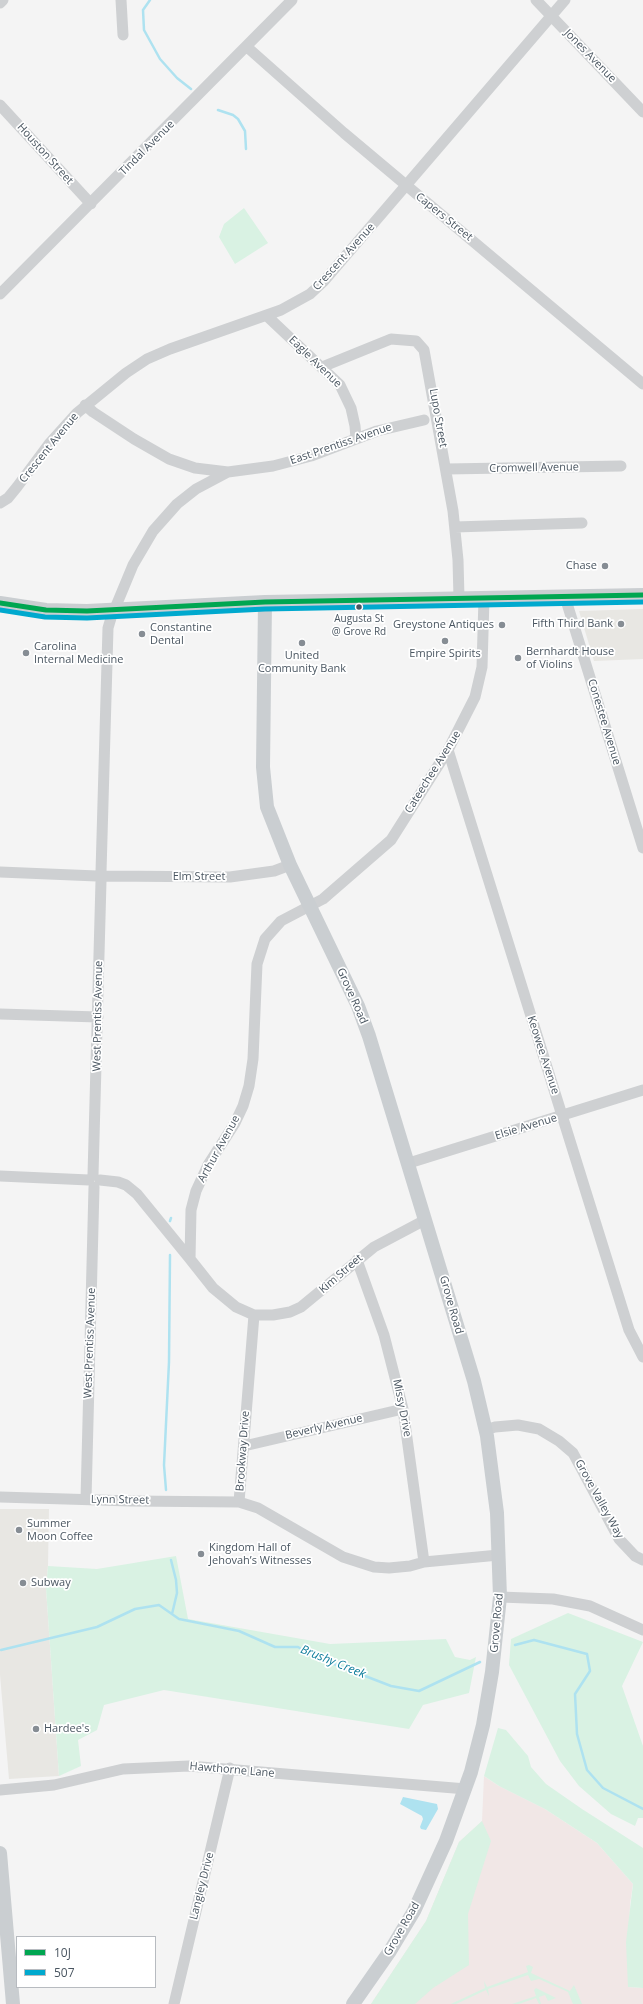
<!DOCTYPE html>
<meta charset="utf-8">
<style>
body{margin:0}
#map{position:relative;width:643px;height:2004px;overflow:hidden;background:#f4f4f4;font-family:"Open Sans",sans-serif}
canvas{display:block}
.legend{position:absolute;left:16px;top:1936px;width:140px;height:52px;box-sizing:border-box;background:#fff;border:1px solid #b7bbc0;margin:0;padding:5px 7px;list-style:none;font-size:12px;color:#4a5661}
.legend li{display:flex;align-items:center;gap:8px;height:20px}
.legend b{width:20px;border:1px solid #b7bbc0}
</style>
<div id="map">
<canvas width="643" height="2004"></canvas>
<ul class="legend">
<li><b style="height:5px;background:#00a651"></b>10J</li>
<li><b style="height:5px;background:#00a9ce"></b>507</li>
</ul>
</div>
<script>
const context = document.querySelector('canvas').getContext('2d');
context.lineJoin = 'round';
function fill(path, color) {
  context.fillStyle = color;
  context.fill(path, 'evenodd');
}
function shape(rows) {
  const path = new Path2D();
  for (const r of rows) {
    path.moveTo(r[0], r[1]);
    for (let i = 2; i < r.length; i += 2) path.lineTo(r[i], r[i + 1]);
  }
  return path;
}
function trace(path, color, width, dash) {
  context.strokeStyle = color;
  context.lineWidth = width;
  context.lineCap = dash ? 'butt' : 'round';
  context.setLineDash(dash || []);
  context.stroke(path);
}
function write(font, color, halo, rows, align = 'center') {
  context.font = font + ' "Open Sans",sans-serif';
  context.lineWidth = 3.5;
  context.setLineDash([]);
  context.textBaseline = 'middle';
  context.strokeStyle = halo;
  context.fillStyle = color;
  for (const [text, x, y, turn = 0] of rows) {
    context.save();
    context.translate(x, y);
    context.rotate((+turn || 0) * Math.PI / 180);
    context.textAlign = isNaN(turn) ? turn : align;
    if (halo) context.strokeText(text, 0, 0);
    context.fillText(text, 0, 0);
    context.restore();
  }
}
const commercial = shape([
 [643,609,643,659,594,661,579,611],
 [0,1509,49,1509,48,1566,46,1588,59,1776,9,1779,0,1675]
]);
const medical = shape([
 [484,1776,499,1786,545,1809,597,1843,633,1884,630,1904,628,1987,643,1988,643,2004,371,2004,426,1921,459,1842,482,1821]
]);
const green = shape([
 [244,208,268,243,235,264,219,237,224,224],
 [176,1556,188,1619,330,1644,446,1639,455,1657,470,1660,476,1657,469,1693,423,1705,409,1729,164,1690,104,1705,97,1730,78,1740,81,1766,59,1776,46,1588,48,1566,97,1569],
 [568,1613,643,1642,622,1686,643,1746,643,1818,638,1818,635,1826,611,1814,579,1786,560,1761,509,1665,511,1639],
 [498,1728,506,1730,528,1756,531,1767,546,1784,582,1809,643,1848,643,1988,628,1987,626,1942,633,1884,597,1843,545,1809,499,1786,484,1776],
 [482,1821,491,1841,468,1914,469,1965,433,1988,415,2004,371,2004,426,1921,459,1842],
 [529,1965,533,1967,531,1973,570,1991,574,1985,582,2004,573,2004,568,1992,539,1979,531,1981,528,1975,488,1989,489,1996,486,1990,456,2004,451,2004,485,1988,484,1981,487,1987,528,1972,526,1966],
 [536,1988,556,1998,548,2001,545,1995,539,1997,541,2004,539,2004,536,1998,519,2004,512,2004,536,1996,534,1990]
]);
const water = shape([
 [403,1797,437,1804,438,1809,426,1830,421,1829,420,1827,423,1819,422,1816,400,1804]
]);
const stream = shape([
 [150,0,143,10,144,30,160,59,177,78,191,89],
 [218,110,233,115,238,119,245,131,246,149],
 [170,1221,171,1218],
 [166,1490,164,1465,169,1362,170,1255],
 [171,1560,176,1580,177,1593,172,1614],
 [515,1645,534,1640,587,1654,590,1671,575,1694,577,1734,587,1770,603,1788,643,1809],
 [1,1650,97,1627,135,1609,159,1605,179,1619,239,1631,275,1647,298,1647,316,1657,391,1686,419,1691,480,1662]
]);
const minor = shape([
 [121,0,123,35],
 [536,0,643,112],
 [0,3,3,0],
 [247,47,344,133,643,384],
 [0,105,91,204],
 [0,294,292,0],
 [267,316,340,385,351,408,355,426,356,438],
 [322,367,391,339,416,341,424,350,453,511,458,560,459,598],
 [85,405,93,412,134,439,169,459,195,468,228,472],
 [447,469,621,466],
 [0,503,8,498,17,487,49,444,77,413,126,373,147,359,170,349,281,310,310,294,324,281,565,0],
 [455,527,582,523],
 [565,597,643,848],
 [448,750,629,1330,643,1357],
 [0,872,97,876],
 [101,872,108,628,111,618,133,565,153,531,177,504,196,489,228,472,273,466,311,456,377,431,424,420],
 [106,876,230,877,274,871,290,865],
 [0,1014,98,1017],
 [409,1163,643,1090],
 [93,1175,101,881],
 [0,1176,89,1180],
 [100,1180,118,1182,126,1185,137,1194,190,1259],
 [425,1220,374,1247,301,1307,290,1312,273,1315,254,1315,236,1307,213,1288,190,1259,191,1210,196,1191,208,1165,235,1123,243,1106,249,1086,253,1059,257,964,265,939,281,921,323,899,391,840,448,750,475,697,482,667,484,598],
 [357,1260,384,1335,403,1409,424,1562],
 [485,1430,495,1427,518,1425,539,1429,559,1441,573,1453,619,1539,635,1556,643,1560],
 [244,1446,403,1409],
 [0,1497,131,1501,239,1502,258,1508,343,1557,374,1567,389,1568,410,1566,424,1562,499,1555],
 [86,1499,94,1187],
 [239,1502,254,1315],
 [500,1597,553,1599,590,1606,643,1630],
 [0,1790,54,1785,123,1769,189,1766,466,1789],
 [174,2004,230,1768]
]);
const major = shape([
 [265,602,263,767,267,807,290,865,358,1006,369,1036,474,1381,487,1436,497,1513,500,1597,492,1672,483,1725,471,1772,446,1841,414,1911,390,1951,353,2004],
 [0,603,46,610,87,611,265,602,643,595],
 [0,1853,13,2004]
]);
const bus1 = shape([
 [0,603,46,610,87,611,265,602,643,595]
]);
const bus2 = shape([
 [0,610,45,617,87,618,265,609,643,602]
]);
const markers = [
 [605,566,4,"#868d94"],
 [359,607,3.5,"#4a5661"],
 [621,624,4,"#868d94"],
 [502,625,4,"#868d94"],
 [142,634,4,"#868d94"],
 [445,641,4,"#868d94"],
 [302,643,4,"#868d94"],
 [26,653,4,"#868d94"],
 [518,658,4,"#868d94"],
 [19,1530,4,"#868d94"],
 [201,1554,4,"#868d94"],
 [23,1583,4,"#868d94"],
 [36,1729,4,"#868d94"]
];
const busNames = [
 ["Augusta St",359,619],
 ["@ Grove Rd",359,632]
];
const streetNames = [
 ["Jones Avenue",590,56,46],
 ["Tindal Avenue",147,148,-45],
 ["Houston Street",45,154,48],
 ["Capers Street",444,217,39],
 ["Crescent Avenue",344,257,-48],
 ["Eagle Avenue",315,362,44],
 ["Lupo Street",438,418,80],
 ["East Prentiss Avenue",341,444,-19],
 ["Crescent Avenue",49,448,-51],
 ["Cromwell Avenue",534,468,-1],
 ["Conestee Avenue",604,722,73],
 ["Cateechee Avenue",433,772,-58],
 ["Elm Street",199,877],
 ["Grove Road",352,996,66],
 ["West Prentiss Avenue",98,1016,-89],
 ["Keowee Avenue",543,1055,72],
 ["Elsie Avenue",526,1127,-17],
 ["Arthur Avenue",219,1149,-61],
 ["Kim Street",341,1274,-41],
 ["Grove Road",451,1305,74],
 ["West Prentiss Avenue",90,1343,-88],
 ["Missy Drive",402,1408,79],
 ["Beverly Avenue",324,1427,-13],
 ["Brookway Drive",243,1451,-86],
 ["Grove Valley Way",599,1499,61],
 ["Lynn Street",120,1500,1],
 ["Grove Road",497,1623,-85],
 ["Hawthorne Lane",232,1770,5],
 ["Langley Drive",202,1886,-76],
 ["Grove Road",402,1929,-60]
];
const poiNames = [
 ["Chase",597,566,"right"],
 ["Fifth Third Bank",613,624,"right"],
 ["Greystone Antiques",494,625,"right"],
 ["Constantine",150,628],
 ["Dental",150,641],
 ["Carolina",34,647],
 ["Internal Medicine",34,660],
 ["Bernhardt House",526,652],
 ["of Violins",526,665],
 ["Empire Spirits",445,654,"center"],
 ["United",302,656,"center"],
 ["Community Bank",302,669,"center"],
 ["Summer",27,1524],
 ["Moon Coffee",27,1537],
 ["Kingdom Hall of",209,1548],
 ["Jehovah’s Witnesses",209,1561],
 ["Subway",31,1583],
 ["Hardee's",44,1729]
];
const waterNames = [
 ["Brushy Creek",333,1662,22]
];
fill(commercial, '#e8e7e3');
fill(medical, '#f1e7e6');
fill(green, '#d9f2e3');
fill(water, '#aee2f0');
trace(stream, '#aee2f0', 2.5);
trace(minor, '#ced0d2', 11);
trace(major, '#caced1', 14);
trace(bus1, '#00a651', 5);
trace(bus2, '#00a9ce', 5);
for (const [x, y, r, color] of markers) {
  const dot = new Path2D();
  dot.arc(x, y, r, 0, 2 * Math.PI);
  context.fillStyle = color;
  context.fill(dot);
  trace(dot, '#fff', 1.5);
}
write('10px', '#4a5661', '#fff', busNames);
write('11px', '#4a5661', '#fff', streetNames);
write('11px', '#4a5661', '#fff', poiNames, 'left');
write('italic 12px', '#0c7c9b', '#fff', waterNames);
</script>
